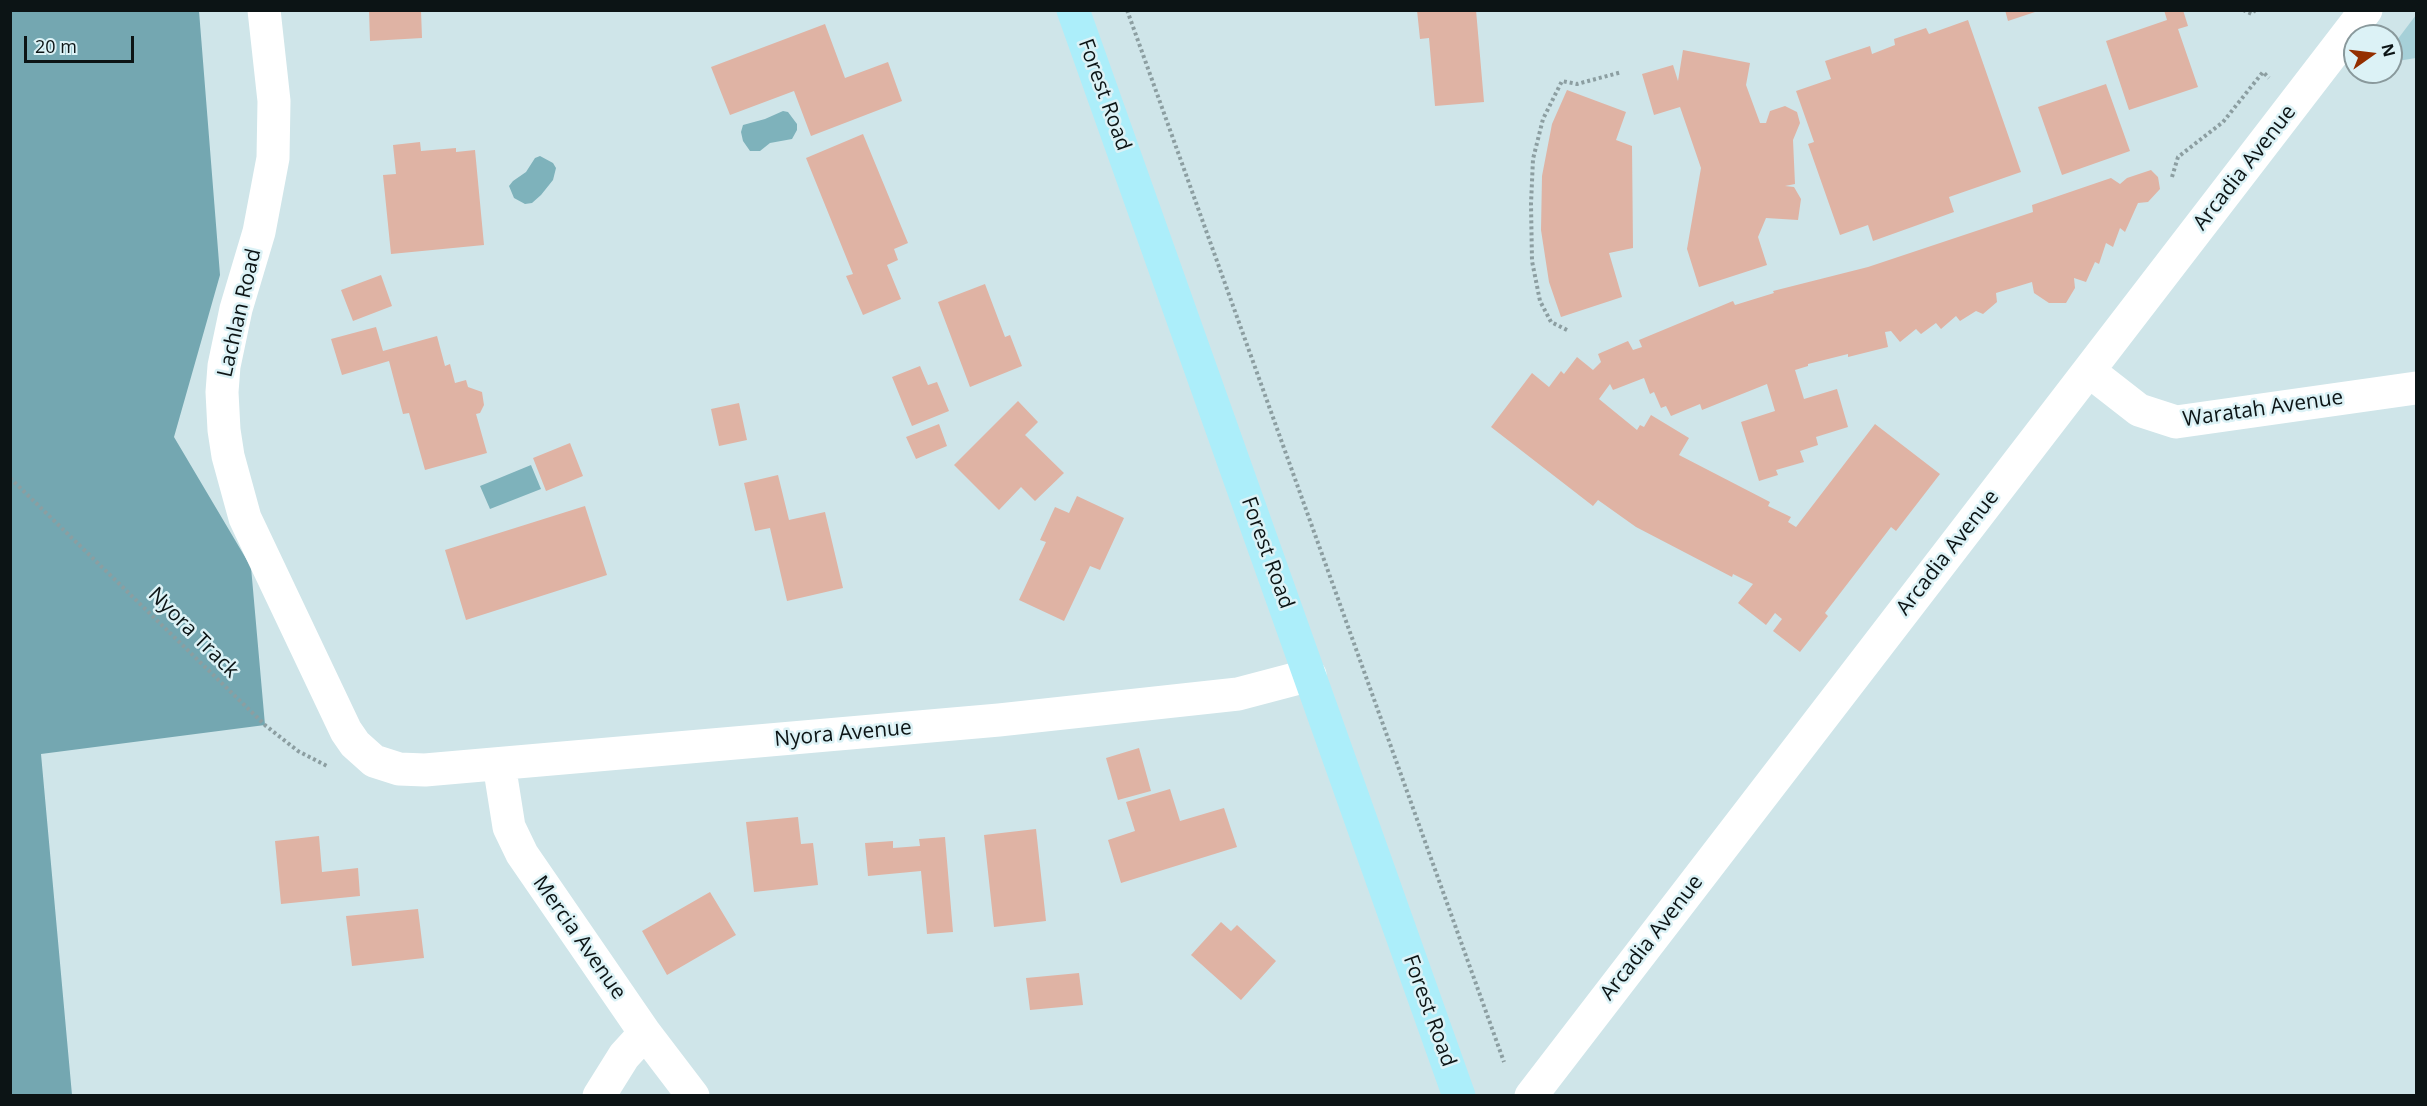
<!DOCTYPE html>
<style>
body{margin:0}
#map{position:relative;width:2427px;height:1106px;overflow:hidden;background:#cfe5e9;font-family:"Open Sans",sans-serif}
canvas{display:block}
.frame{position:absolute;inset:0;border:12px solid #0c1415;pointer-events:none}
.north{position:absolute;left:2343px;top:24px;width:60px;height:60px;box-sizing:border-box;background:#dcf2f6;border:2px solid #89999c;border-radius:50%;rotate:76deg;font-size:16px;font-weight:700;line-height:24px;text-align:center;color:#0c1415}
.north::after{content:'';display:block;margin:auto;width:21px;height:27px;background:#942f00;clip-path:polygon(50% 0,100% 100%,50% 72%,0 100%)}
.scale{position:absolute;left:24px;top:36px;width:110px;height:27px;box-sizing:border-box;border:3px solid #0c1415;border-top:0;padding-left:8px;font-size:18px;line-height:21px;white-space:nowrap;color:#0c1415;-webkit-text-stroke:4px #dcf2f6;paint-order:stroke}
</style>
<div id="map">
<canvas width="2427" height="1106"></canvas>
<div class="frame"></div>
<div class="north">N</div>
<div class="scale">20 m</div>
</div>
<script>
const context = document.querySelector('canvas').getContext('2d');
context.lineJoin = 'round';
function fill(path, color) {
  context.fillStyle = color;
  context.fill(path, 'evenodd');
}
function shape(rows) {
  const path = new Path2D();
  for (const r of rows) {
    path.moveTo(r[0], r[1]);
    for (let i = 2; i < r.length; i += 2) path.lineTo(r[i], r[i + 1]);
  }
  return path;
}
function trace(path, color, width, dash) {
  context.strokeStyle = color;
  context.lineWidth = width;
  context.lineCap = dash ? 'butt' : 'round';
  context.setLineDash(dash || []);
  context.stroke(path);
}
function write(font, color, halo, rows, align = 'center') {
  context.font = font + ' "Open Sans",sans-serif';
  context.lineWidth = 5;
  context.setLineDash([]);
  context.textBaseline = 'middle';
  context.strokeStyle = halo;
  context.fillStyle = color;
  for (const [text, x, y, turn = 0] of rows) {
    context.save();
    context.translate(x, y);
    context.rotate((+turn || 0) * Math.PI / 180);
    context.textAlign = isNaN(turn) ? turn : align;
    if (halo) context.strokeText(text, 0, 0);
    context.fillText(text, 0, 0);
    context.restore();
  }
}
const green = shape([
 [2416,15,2416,58,2391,62,2391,48]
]);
const forest = shape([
 [10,11,199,11,220,275,174,437,251,567,265,725,41,754,72,1095,11,1095]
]);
const water = shape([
 [783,111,788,112,797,124,797,130,792,139,770,143,760,151,750,151,743,141,741,132,743,125,765,119],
 [540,156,553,163,556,168,553,180,541,195,532,203,525,204,514,198,509,186,513,181,526,172,535,158],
 [531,465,541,489,490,509,480,486]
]);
const building = shape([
 [369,10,421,10,422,38,370,41],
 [1417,10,1476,10,1484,102,1435,106,1429,38,1420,39],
 [2005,10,2038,10,2038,11,2008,21],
 [2164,10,2183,10,2188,26,2178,29,2198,87,2129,110,2106,41,2167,20],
 [1968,20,2021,172,1949,197,1954,212,1873,241,1868,225,1840,235,1808,144,1814,142,1796,91,1831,79,1825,61,1870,46,1872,54,1895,45,1894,39,1926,28,1929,34],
 [825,24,845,78,888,62,902,101,811,136,794,91,730,115,711,67],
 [1683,50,1750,63,1746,85,1760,123,1766,123,1770,111,1785,106,1797,112,1800,123,1793,140,1795,184,1785,186,1794,187,1801,199,1798,220,1766,218,1758,237,1767,265,1699,287,1687,249,1701,168,1680,107,1654,115,1642,74,1673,65,1678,81],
 [2106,84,2130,151,2062,175,2038,107],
 [1567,90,1626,112,1616,140,1632,146,1633,248,1609,253,1622,297,1561,317,1549,282,1541,230,1542,176,1552,124],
 [863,134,908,243,894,249,898,260,887,265,901,299,863,315,846,276,853,274,806,158],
 [420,142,421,151,456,148,456,152,475,150,484,245,391,254,383,175,396,174,393,145],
 [2151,170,2158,177,2160,189,2148,202,2138,203,2125,232,2120,228,2113,247,2106,243,2099,264,2095,262,2086,282,2074,278,2075,288,2066,303,2049,303,2034,293,2032,282,1996,293,1997,302,1983,314,1976,311,1960,321,1956,316,1941,329,1936,323,1921,334,1916,329,1900,342,1891,331,1885,332,1888,347,1848,357,1848,354,1808,364,1808,366,1795,370,1804,399,1837,389,1848,427,1816,437,1818,445,1800,451,1804,462,1776,470,1778,475,1759,481,1741,422,1775,411,1767,384,1702,410,1700,404,1671,416,1666,406,1661,408,1654,392,1650,394,1644,378,1613,390,1610,384,1599,399,1637,430,1640,425,1644,427,1651,415,1689,438,1679,455,1770,502,1768,506,1791,517,1788,522,1796,527,1875,424,1940,474,1896,531,1891,527,1825,613,1828,616,1800,652,1773,631,1782,619,1775,613,1766,625,1738,603,1753,584,1733,574,1732,577,1636,527,1598,500,1593,506,1491,427,1532,373,1549,387,1561,371,1564,374,1577,357,1593,370,1601,362,1598,354,1628,341,1633,350,1642,347,1639,340,1733,301,1735,305,1774,293,1773,291,1868,267,2033,212,2032,205,2111,178,2120,184,2127,178],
 [381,275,392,306,353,321,341,290],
 [985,284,1005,337,1010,335,1022,366,970,387,938,302],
 [376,327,383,351,437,336,445,366,450,364,455,383,466,380,468,387,482,392,484,405,480,413,476,414,487,453,425,470,409,413,403,414,389,361,342,375,331,339],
 [920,366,928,385,937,382,949,411,912,426,892,377],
 [1018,401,1038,422,1025,435,1064,473,1035,501,1021,487,999,510,954,465],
 [739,403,747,440,719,446,711,409],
 [939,424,947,446,916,459,906,437],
 [570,443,583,476,546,491,533,458],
 [778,475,789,520,825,512,843,588,787,601,770,528,755,531,744,483],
 [1077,496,1124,518,1100,570,1090,566,1064,621,1019,600,1046,542,1040,540,1055,507,1069,513],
 [585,506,607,575,466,620,445,550],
 [1139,748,1151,791,1118,800,1106,758],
 [1170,789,1180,821,1224,808,1237,847,1121,883,1108,840,1135,831,1126,802],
 [798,817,801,844,813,843,818,885,754,892,746,822],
 [1036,829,1046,921,994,927,984,835],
 [319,836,322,872,358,868,360,896,281,904,275,841],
 [945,837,953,932,927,934,921,871,868,876,865,843,893,841,893,848,920,846,919,839],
 [710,892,736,935,667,975,642,931],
 [418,909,424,958,352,966,346,916],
 [1221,922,1231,931,1237,925,1276,961,1241,1000,1191,955],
 [1079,973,1083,1005,1030,1010,1026,978]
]);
const path = shape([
 [1127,10,1504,1062],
 [2243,10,2252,14,2255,10],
 [2172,177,2178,157,2223,122,2263,72,2269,78],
 [1567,330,1551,322,1540,301,1532,261,1531,204,1533,159,1543,119,1562,81,1577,84,1622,72],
 [10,478,266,726,298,751,327,766]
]);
const minor = shape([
 [264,10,274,101,273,158,259,232,236,309,224,366,222,392,224,430,228,456,245,518,346,731,355,744,374,761,399,769,425,770,999,720,1238,694,1310,675],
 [2089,371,2139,410,2176,422,2416,388],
 [499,764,509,827,522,854,645,1033,693,1096],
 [599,1096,624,1056,645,1033],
 [1531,1096,2366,10]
]);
const primary = shape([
 [1073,10,1459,1096]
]);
const streetNames = [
 ["Forest Road",1104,95,70],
 ["Arcadia Avenue",2245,168,-52],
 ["Lachlan Road",240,313,-77],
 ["Waratah Avenue",2263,409,-8],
 ["Forest Road",1267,553,70],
 ["Arcadia Avenue",1948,553,-52],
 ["Nyora Track",193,633,45],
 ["Nyora Avenue",843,734,-5],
 ["Mercia Avenue",579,938,55],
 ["Arcadia Avenue",1652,938,-52],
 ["Forest Road",1429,1011,70]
];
fill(green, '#a6d0d8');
fill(forest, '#74a7b1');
fill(water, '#7eb2bb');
fill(building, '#dfb3a4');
trace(path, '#8c9ea1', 4, [3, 3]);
trace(minor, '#fff', 33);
trace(primary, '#aceefa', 33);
write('21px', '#0c1415', '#dcf2f6', streetNames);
</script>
